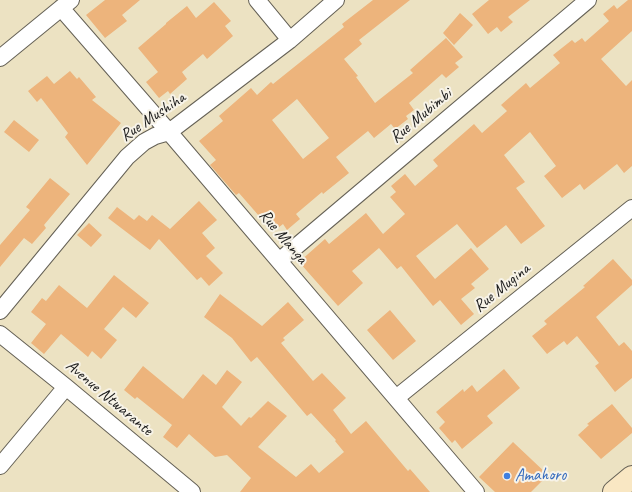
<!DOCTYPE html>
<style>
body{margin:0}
canvas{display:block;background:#ece2c2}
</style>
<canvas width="632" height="492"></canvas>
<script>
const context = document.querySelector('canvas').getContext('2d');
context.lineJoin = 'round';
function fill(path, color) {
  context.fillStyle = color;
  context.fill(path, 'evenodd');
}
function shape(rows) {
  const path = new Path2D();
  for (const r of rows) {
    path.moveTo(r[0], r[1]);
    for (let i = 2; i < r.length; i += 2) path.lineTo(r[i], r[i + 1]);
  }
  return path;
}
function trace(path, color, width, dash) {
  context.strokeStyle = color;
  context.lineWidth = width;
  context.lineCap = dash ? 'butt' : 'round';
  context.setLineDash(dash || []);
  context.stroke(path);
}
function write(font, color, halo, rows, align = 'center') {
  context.font = font + ' Caveat,sans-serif';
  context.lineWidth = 4;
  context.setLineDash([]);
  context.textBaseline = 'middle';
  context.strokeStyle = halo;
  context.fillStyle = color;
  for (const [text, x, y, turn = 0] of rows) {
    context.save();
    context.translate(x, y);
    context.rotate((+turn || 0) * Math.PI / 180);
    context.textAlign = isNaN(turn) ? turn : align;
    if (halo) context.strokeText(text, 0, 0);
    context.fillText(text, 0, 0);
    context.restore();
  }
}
const building = shape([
 [105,0,140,0,122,15,127,21,105,38,86,15],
 [373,0,410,0,359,40,362,44,344,59,358,76,356,77,375,103,413,73,410,70,446,38,463,57,455,63,459,67,446,78,442,74,409,103,414,110,406,116,408,119,395,129,391,124,374,138,368,131,336,157,349,173,323,194,322,192,296,214,300,219,287,230,283,224,273,232,239,193,236,195,210,165,216,160,199,141,223,121,219,116,251,88,257,95,271,82,273,84,344,27,342,24],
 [297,99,329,138,303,159,272,120],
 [489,0,530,0,508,17,513,22,501,32,497,27,488,34,472,14],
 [628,0,632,0,632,31,601,59,626,86,632,80,632,166,624,173,617,164,584,190,580,184,562,198,544,176,556,166,530,132,504,155,525,182,516,188,545,226,521,244,506,225,477,248,457,224,416,256,435,279,471,248,489,269,471,284,475,288,461,299,474,314,461,325,440,300,433,306,401,266,397,269,379,248,352,271,363,283,338,306,299,262,325,239,329,244,366,213,383,234,405,214,390,197,396,192,391,186,405,174,415,186,438,166,433,160,474,124,482,133,507,111,501,105,526,83,530,88,560,63,553,55,572,40,575,43,582,38,585,42,609,21,603,14,614,5,617,9],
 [214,2,231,21,225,26,233,36,207,59,203,54,182,72,187,79,170,94,168,91,159,98,146,82,158,72,138,48,166,24,166,23,187,6,196,18],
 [460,13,473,25,454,45,443,33],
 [70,71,77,79,79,77,96,97,92,100,121,123,87,165,65,137,68,133,41,98,37,102,28,91,47,76,54,84],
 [14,120,39,140,29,152,4,132],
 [50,178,70,194,44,225,46,228,32,244,24,238,0,267,0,245,30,210,26,207],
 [199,201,217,220,202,233,215,248,206,256,223,273,209,286,201,277,197,280,159,239,150,250,108,218,117,207,134,220,139,215,147,221,152,215,170,229],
 [89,223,102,235,91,247,77,235],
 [613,259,632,280,632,285,596,317,619,346,624,342,632,351,632,378,615,392,595,366,599,363,577,336,567,345,564,341,547,354,532,336,547,324,544,321,585,287,583,286],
 [114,275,149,303,136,318,123,307,104,329,117,340,101,359,92,351,88,357,61,334,44,354,31,343,46,324,31,312,42,298,46,301,59,285,87,308],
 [220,294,262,326,288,302,304,320,283,338,285,340,281,343,313,381,322,373,346,398,333,410,351,434,366,421,408,471,410,469,430,492,240,492,251,478,227,455,215,457,189,434,177,448,163,437,172,425,137,397,135,399,124,390,143,366,183,399,203,374,216,385,227,370,242,382,222,407,241,426,249,417,251,418,268,401,287,416,258,447,296,477,311,464,319,473,344,452,335,441,336,440,311,413,307,416,257,357,251,362,232,338,204,317],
 [390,310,416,341,393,360,367,330],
 [504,369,520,388,487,416,493,423,462,449,455,440,452,443,439,428,445,422,436,412,463,389,464,392,472,385,477,392],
 [612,404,632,428,632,433,601,459,578,435,589,425,587,424],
 [513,442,548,475,531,492,495,492,479,477]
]);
const minor = shape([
 [257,0,290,40],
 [61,8,169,132,476,492],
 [0,58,71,0],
 [279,261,588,0],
 [0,311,127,157,144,142,155,136,169,132,290,40,336,0],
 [0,334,66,387,192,492],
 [396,398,632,208],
 [0,466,66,387]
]);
const secondary = shape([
 [614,492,632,477]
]);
const markers = [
 [507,476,4,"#3f7fe0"]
];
const streetNames = [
 ["Rue Mubimbi",421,116,-40],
 ["Rue Mushiha",153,117,-34],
 ["Rue Manga",283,237,50],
 ["Rue Mugina",502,288,-39],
 ["Avenue Ntwarante",109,398,40]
];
const shopNames = [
 ["Amahoro",515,476]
];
fill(building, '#edb47c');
trace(minor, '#656156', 18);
trace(secondary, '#656156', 24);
trace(minor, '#fff', 16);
trace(secondary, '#f9e7c3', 22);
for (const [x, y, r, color] of markers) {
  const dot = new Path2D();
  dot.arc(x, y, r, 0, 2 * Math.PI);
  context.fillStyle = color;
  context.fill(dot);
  trace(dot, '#f7f3e8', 1.5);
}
write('17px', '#1c1c1c', '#f7f3e8', streetNames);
write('17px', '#366cbe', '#f7f3e8', shopNames, 'left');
</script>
